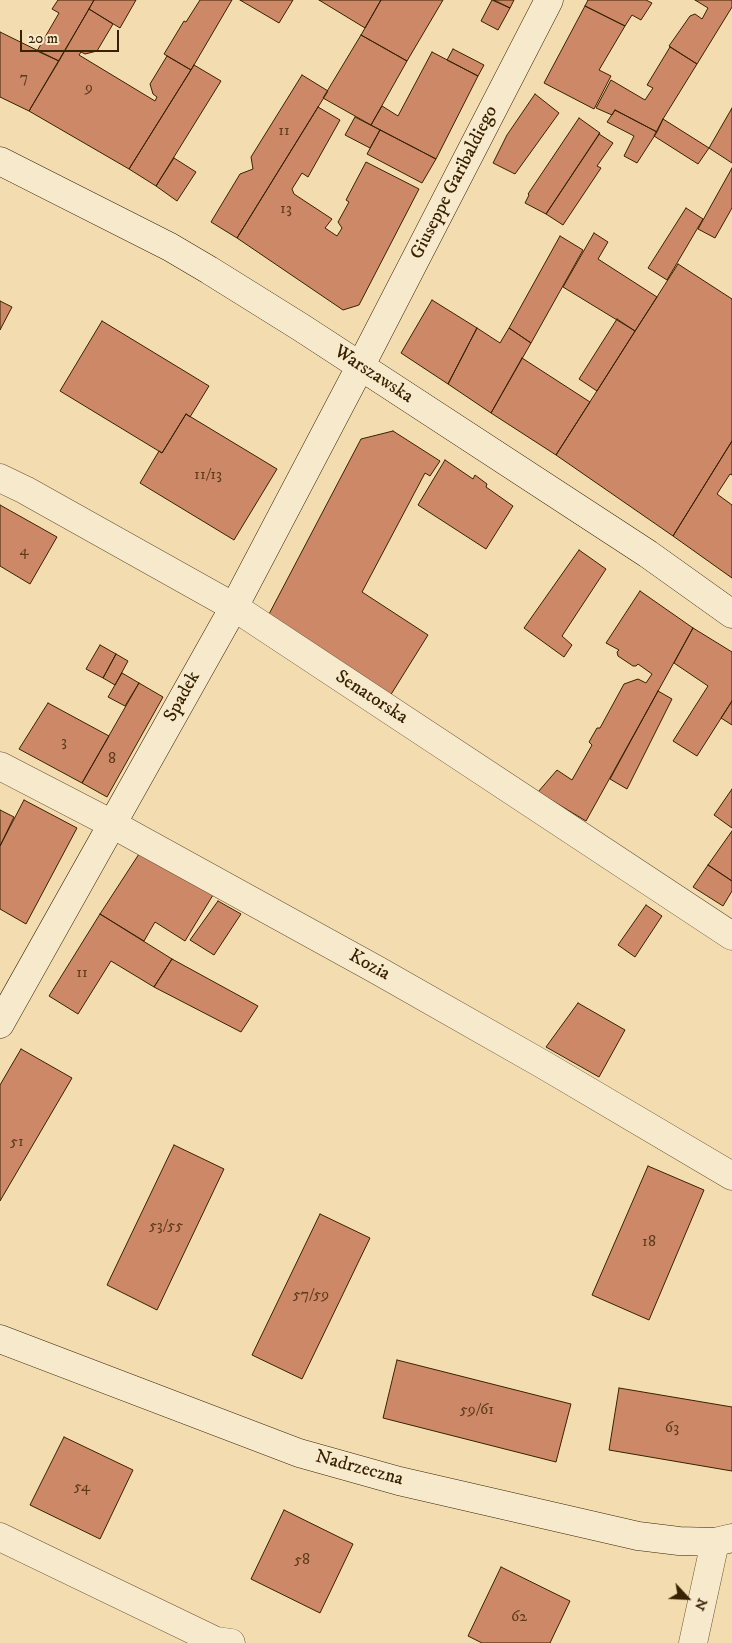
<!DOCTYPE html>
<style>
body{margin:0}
#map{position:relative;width:732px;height:1643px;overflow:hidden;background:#f3ddb0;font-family:"IM FELL DW Pica",serif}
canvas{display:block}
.north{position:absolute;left:662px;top:1573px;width:50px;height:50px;-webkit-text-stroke:4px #f7e9cc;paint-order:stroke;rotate:115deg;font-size:14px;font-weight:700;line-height:20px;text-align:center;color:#382200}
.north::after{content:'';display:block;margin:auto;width:18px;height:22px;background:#382200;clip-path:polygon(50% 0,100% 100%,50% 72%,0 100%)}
.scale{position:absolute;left:20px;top:30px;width:99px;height:22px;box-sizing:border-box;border:2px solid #382200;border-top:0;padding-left:6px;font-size:15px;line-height:18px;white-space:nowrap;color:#382200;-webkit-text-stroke:4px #f7e9cc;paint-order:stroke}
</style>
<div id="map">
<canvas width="732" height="1643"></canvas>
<div class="north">N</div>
<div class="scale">20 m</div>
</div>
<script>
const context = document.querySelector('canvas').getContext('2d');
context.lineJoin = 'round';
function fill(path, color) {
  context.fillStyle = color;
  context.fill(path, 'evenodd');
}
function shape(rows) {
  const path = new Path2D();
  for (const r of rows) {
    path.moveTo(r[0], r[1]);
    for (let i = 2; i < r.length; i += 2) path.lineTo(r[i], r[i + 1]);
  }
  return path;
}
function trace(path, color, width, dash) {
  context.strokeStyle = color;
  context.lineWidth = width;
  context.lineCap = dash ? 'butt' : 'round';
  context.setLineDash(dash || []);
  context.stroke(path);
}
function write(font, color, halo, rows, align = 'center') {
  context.font = font + ' "IM FELL DW Pica",serif';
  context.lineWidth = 5;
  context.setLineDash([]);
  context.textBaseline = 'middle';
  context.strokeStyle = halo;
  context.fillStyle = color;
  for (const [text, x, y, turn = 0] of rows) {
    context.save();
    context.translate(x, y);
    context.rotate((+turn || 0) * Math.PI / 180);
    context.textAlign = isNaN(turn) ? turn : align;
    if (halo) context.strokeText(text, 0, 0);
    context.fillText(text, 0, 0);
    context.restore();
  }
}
const building = shape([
 [58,0,94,0,59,61,37,51,59,13,52,9,58,0],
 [94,0,136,0,120,28,89,9,94,0],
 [200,0,232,0,191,70,164,54,184,21,186,22,200,0],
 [240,0,293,0,279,23,240,0],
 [319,0,381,0,365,28,319,0],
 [381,0,443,0,407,61,361,35,381,0],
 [492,0,510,8,498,30,481,21,492,0],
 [494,0,514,0,510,8,494,0],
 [588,0,646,0,652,3,641,20,632,15,625,26,585,6,588,0],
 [695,0,732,0,732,7,697,64,669,46,690,16,695,14,702,19,708,8,695,0],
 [585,6,625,26,599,70,611,76,594,109,544,83,585,6],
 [89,9,113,24,97,51,85,54,81,52,79,55,155,101,157,97,153,94,150,84,167,56,191,70,129,169,29,111,89,9],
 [0,32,59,61,29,111,0,97,0,32],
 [361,35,407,61,371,125,323,98,361,35],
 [670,47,697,64,663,119,657,132,615,110,612,115,596,108,611,80,645,100,653,88,647,85,670,47],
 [453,49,484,65,478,76,447,60,453,49],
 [432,52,478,76,436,159,371,125,382,106,398,116,432,52],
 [194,65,221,81,156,186,129,169,194,65],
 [302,75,328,91,237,238,211,222,240,174,253,169,251,157,302,75],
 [535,94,559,113,515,174,493,163,507,135,535,94],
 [318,107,340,120,308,177,302,173,292,189,294,194,332,219,325,228,337,236,342,228,338,222,349,202,346,200,366,162,419,189,359,305,343,310,237,238,318,107],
 [732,108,732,163,709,148,732,108],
 [615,110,657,132,637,163,624,156,634,136,607,122,615,110],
 [355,117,380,130,370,148,345,135,355,117],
 [579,118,600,133,546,214,525,203,529,195,528,194,579,118],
 [663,119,709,148,698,164,654,136,663,119],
 [380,130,436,159,422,183,367,154,380,130],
 [599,134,613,143,597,166,601,168,563,225,546,214,599,134],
 [174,158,196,172,177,201,156,186,174,158],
 [732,168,732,208,715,238,698,229,732,168],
 [686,208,703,219,667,280,648,268,686,208],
 [594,233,608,242,598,259,657,297,635,331,563,287,594,233],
 [560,236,583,250,531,343,509,328,560,236],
 [678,264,732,299,732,441,673,536,556,455,678,264],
 [432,300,477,328,448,384,401,353,432,300],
 [0,301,12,307,0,330,0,301],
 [617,319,635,331,597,391,579,379,617,319],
 [102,321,209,386,190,417,186,414,162,453,60,391,102,321],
 [477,328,500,343,509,328,531,343,491,413,448,384,477,328],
 [522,358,590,402,556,455,491,413,522,358],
 [186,414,277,469,234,540,140,483,159,451,162,453,186,414],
 [393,431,440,461,430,476,425,473,362,592,428,635,390,696,268,616,361,439,393,431],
 [732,441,732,475,730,474,717,494,732,505,732,578,673,536,732,441],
 [445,460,473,479,475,475,487,484,486,487,513,506,486,549,418,505,445,460],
 [0,505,57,537,30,584,0,566,0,505],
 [579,550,606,569,562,636,572,645,564,657,524,628,579,550],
 [640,591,693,628,586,821,538,792,557,770,572,780,592,745,589,742,597,728,600,728,624,684,638,679,646,683,652,674,638,664,636,666,633,666,618,656,617,652,619,650,606,643,640,591],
 [693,628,732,652,732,701,697,756,673,741,708,686,674,663,693,628],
 [100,645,116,654,103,678,86,669,100,645],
 [116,654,128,661,115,685,103,678,116,654],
 [122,673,139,683,125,706,108,697,122,673],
 [139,683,163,697,107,797,82,783,139,683],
 [658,691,672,699,627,789,610,779,658,691],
 [732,701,732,725,721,718,732,701],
 [48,703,109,736,82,783,19,749,48,703],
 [732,789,732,828,714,815,732,789],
 [24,800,77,828,26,924,0,909,0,846,24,800],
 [0,810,14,817,0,846,0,810],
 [732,831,732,881,708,865,732,831],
 [139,854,213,895,185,941,155,922,144,941,100,914,139,854],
 [708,865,732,881,732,891,723,906,693,887,708,865],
 [218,901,241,914,214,955,190,940,218,901],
 [646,905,662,916,635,957,618,945,646,905],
 [100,914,172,959,154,987,111,961,78,1014,49,996,100,914],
 [172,959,258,1006,241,1032,154,987,172,959],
 [578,1003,625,1030,599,1077,546,1047,578,1003],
 [21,1049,72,1078,0,1201,0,1085,21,1049],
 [174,1145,224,1169,157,1310,107,1285,174,1145],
 [648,1166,704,1190,649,1320,592,1295,648,1166],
 [320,1214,370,1238,302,1379,252,1355,320,1214],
 [397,1360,571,1404,556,1462,383,1418,397,1360],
 [619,1388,732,1407,732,1471,609,1450,619,1388],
 [64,1437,133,1470,100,1539,30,1505,64,1437],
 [284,1510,353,1544,320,1613,251,1579,284,1510],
 [501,1567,570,1601,550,1643,482,1643,468,1636,501,1567]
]);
const street = shape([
 [0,478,25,490,234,607,732,936],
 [0,766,112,824,377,970,544,1065,732,1176],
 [0,1537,216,1641,231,1643],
 [693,1643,715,1542]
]);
const secondary = shape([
 [0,161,170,247,209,270,302,328,648,554,732,614],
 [0,1024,234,607,360,367,549,0],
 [0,1339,299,1453,399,1481,638,1536,679,1541,715,1542,732,1538]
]);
const numberNames = [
 ["7",24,79],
 ["9",89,89],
 ["11",284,132],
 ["13",286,210],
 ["11/13",208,476],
 ["4",24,552],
 ["3",64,743],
 ["8",112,760],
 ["11",82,974],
 ["51",17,1143],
 ["53/55",166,1227],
 ["18",649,1243],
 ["57/59",311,1296],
 ["59/61",477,1411],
 ["63",672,1429],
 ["54",82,1488],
 ["58",302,1561],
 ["62",519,1618]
];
const streetNames = [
 ["Giuseppe Garibaldiego",455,183,-63],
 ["Warszawska",373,375,33],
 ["Spadek",183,697,-61],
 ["Senatorska",371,698,33],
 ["Kozia",369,966,29],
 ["Nadrzeczna",359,1469,15]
];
fill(building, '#cd8868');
trace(building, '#382200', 1);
trace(street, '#67512c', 29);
trace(secondary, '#382200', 29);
trace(street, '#f7e9cc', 28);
trace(secondary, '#f7e9cc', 28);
write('16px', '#5d3c1a', null, numberNames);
write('19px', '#382200', '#f7e9cc', streetNames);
</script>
